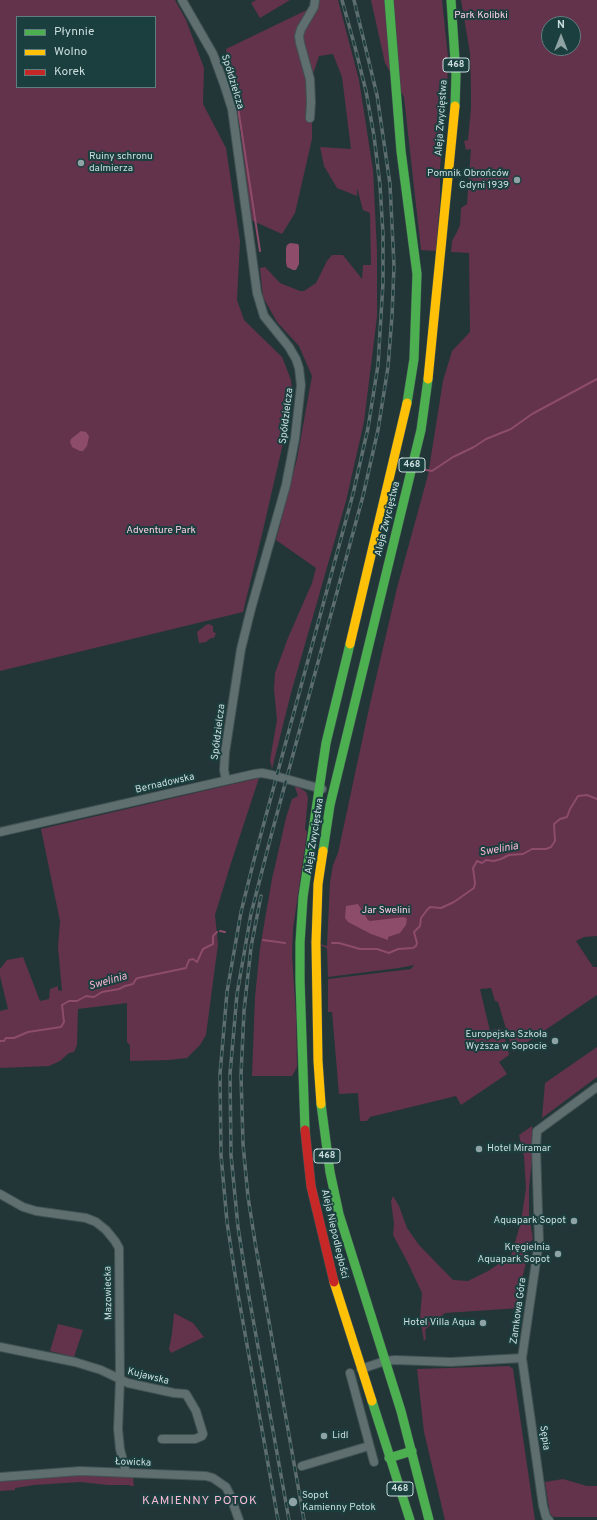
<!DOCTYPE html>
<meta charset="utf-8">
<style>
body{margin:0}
#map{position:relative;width:597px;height:1520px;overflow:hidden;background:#233637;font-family:Overpass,sans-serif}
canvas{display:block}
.legend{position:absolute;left:16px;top:16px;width:140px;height:72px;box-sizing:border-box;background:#1b3e3f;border:1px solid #617e7f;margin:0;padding:5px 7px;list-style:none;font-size:12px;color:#cbdede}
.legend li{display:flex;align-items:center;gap:8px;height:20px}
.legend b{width:20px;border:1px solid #617e7f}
.north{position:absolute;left:541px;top:16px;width:40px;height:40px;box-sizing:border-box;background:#1b3e3f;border:1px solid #617e7f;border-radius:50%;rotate:0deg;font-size:11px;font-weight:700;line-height:16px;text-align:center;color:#cbdede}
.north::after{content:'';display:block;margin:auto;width:14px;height:18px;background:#90a3a4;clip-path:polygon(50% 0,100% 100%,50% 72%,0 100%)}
</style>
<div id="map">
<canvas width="597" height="1520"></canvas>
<ul class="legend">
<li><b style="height:5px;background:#4caf50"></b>Płynnie</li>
<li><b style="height:5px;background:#ffc107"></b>Wolno</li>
<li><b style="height:5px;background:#c62828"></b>Korek</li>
</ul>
<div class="north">N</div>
</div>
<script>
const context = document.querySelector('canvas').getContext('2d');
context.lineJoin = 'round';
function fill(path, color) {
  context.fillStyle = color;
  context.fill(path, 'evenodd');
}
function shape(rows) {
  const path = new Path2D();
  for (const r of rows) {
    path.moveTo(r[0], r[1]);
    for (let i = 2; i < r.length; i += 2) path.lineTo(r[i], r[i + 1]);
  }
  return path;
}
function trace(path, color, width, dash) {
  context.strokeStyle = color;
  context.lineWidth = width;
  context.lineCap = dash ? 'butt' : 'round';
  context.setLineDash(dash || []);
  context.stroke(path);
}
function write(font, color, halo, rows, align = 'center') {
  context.font = font + ' Overpass,sans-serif';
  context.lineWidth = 4;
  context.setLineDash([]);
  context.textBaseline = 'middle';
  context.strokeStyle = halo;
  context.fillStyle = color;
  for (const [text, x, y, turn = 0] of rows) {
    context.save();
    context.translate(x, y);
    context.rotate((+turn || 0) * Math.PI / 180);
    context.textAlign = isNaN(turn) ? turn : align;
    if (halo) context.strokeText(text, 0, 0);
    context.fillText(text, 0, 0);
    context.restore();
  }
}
const green = shape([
 [0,0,175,0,186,20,204,68,203,104,226,148,240,241,237,300,244,320,282,357,291,380,293,400,263,530,243,612,0,671],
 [17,17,155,17,155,87,17,87],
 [256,0,290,0,260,18,251,3],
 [316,0,338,0,359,80,373,170,377,251,377,317,364,422,346,501,291,693,272,769,270,760,277,720,274,690,275,673,288,638,312,583,316,568,276,540,297,459,312,376,299,346,277,322,263,297,260,268,265,267,280,283,300,291,304,291,316,283,327,261,332,255,343,255,362,279,363,265,371,265,370,213,363,210,357,188,357,196,337,188,324,166,320,147,351,149,342,77,333,54,319,56,312,77,312,139,295,213,282,234,251,220,241,134,226,49,315,6],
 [371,0,442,0,448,57,447,91,440,168,440,200,436,251,421,250,404,97,385,63],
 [461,0,597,0,597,936,584,937,576,941,593,967,597,967,597,995,513,1052,498,1002,495,1001,491,988,480,989,490,1031,501,1028,508,1048,509,1055,499,1062,507,1074,461,1105,456,1096,370,1117,367,1121,360,1121,358,1093,339,1094,332,1012,328,1012,328,979,411,969,414,965,399,968,328,977,327,949,325,947,310,942,310,941,327,946,330,882,333,865,338,853,370,704,397,588,428,475,443,381,452,351,470,332,469,253,451,252,452,241,457,232,460,225,461,208,467,204,471,149,466,150,464,141,468,140,471,108,471,90,470,53],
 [549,24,573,24,573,48,549,48],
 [209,624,213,626,213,632,216,633,214,638,211,638,206,642,199,643,197,632,206,625],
 [259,778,231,863,215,915,218,944,206,1035,200,1045,187,1058,169,1060,130,1061,130,1045,127,1042,127,1003,78,1009,77,1045,74,1052,69,1053,60,1061,49,1066,0,1068,0,1011,8,1009,0,976,0,969,7,960,23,957,40,1001,49,999,50,989,58,986,58,990,62,991,58,947,60,921,41,829],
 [294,784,306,792,308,798,305,829,307,832,293,929,292,955,296,1015,297,1067,292,1076,252,1076,255,997,260,948,272,879,286,818,292,799,298,796],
 [597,1047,597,1077,542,1118,545,1083],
 [532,1126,533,1149,529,1188,529,1215,533,1239,527,1245,527,1259,522,1279,517,1287,522,1293,520,1308,445,1313,425,1330,426,1338,424,1341,420,1318,422,1293,408,1263,393,1235,394,1224,391,1201,393,1196,399,1206,407,1228,419,1245,453,1280,468,1281,488,1271,511,1256,521,1222,526,1188,524,1156,519,1135],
 [174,1313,193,1323,204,1337,171,1353,169,1349,172,1334],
 [58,1324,83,1330,74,1357,50,1351],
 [509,1366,513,1369,535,1520,445,1520,424,1432,417,1369],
 [82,1475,130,1477,133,1478,134,1486,130,1486,130,1485,108,1485,80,1482,34,1485,15,1488,15,1490,0,1491,0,1480],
 [563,1479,587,1486,597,1486,597,1517,554,1517,550,1514,545,1482]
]);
const water = shape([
 [290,243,298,244,299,246,299,264,296,270,293,270,287,267,286,262,286,248,287,245],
 [81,431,86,432,89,436,87,446,83,451,80,451,72,447,70,442,71,439],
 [358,904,368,920,370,921,404,917,407,919,406,925,400,933,388,937,388,940,371,934,348,922,345,918,346,906]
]);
const stream = shape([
 [225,57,234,86,239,114,260,251],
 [421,469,432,471,453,457,474,447,486,439,511,429,532,414,597,379],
 [220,931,225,932],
 [263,940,285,943],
 [332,943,339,943,360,949,377,949,389,953,398,949,413,948,416,946,417,943,414,932,420,926,421,918,427,910,430,907,441,908,454,902,474,888,475,883,473,868,477,861,482,863,486,860,494,861,501,859,509,855,523,854,532,849,546,849,551,847,555,841,554,824,560,819,567,817,570,809,578,796,587,795,597,799],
 [0,1041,4,1041,6,1038,14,1038,28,1032,61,1027,64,1022,62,1005,69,1001,77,1001,86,996,94,997,102,992,119,989,125,986,133,984,136,979,138,978,186,968,189,960,193,959,197,962,203,949,213,944,213,936,217,932]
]);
const street = shape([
 [182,0,213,54,224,84,232,109,257,293,264,316,289,347,296,359,299,368,301,385,295,438,286,485,251,609,241,649,225,753,224,770,226,780],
 [310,118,311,102,310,79,300,43,299,36,301,29,314,7,315,0],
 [0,832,254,774,262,773,272,775,322,789],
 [0,1194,23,1207,36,1211,86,1218,96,1222,106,1230,115,1241,119,1248,120,1380,118,1429,120,1449,126,1472],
 [0,1347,75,1362,101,1370,128,1383,174,1393,186,1394,196,1411,203,1434,202,1436,195,1439,162,1439],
 [361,1369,385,1361,395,1360,451,1362,522,1358],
 [350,1373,374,1462],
 [302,1466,369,1446],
 [0,1477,80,1471,206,1476,213,1478,226,1487,230,1495,239,1520],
 [549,1520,546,1517,543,1506,522,1358,539,1241,536,1146,537,1131,597,1087]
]);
const fast = shape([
 [389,0,401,151,417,274,414,359,407,403],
 [451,0,456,75,455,106],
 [323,851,330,805,421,430,428,379],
 [321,1104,330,1172,339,1214,401,1411,429,1520],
 [305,1130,300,980,300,943,303,897,326,743,350,644],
 [372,1401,410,1520],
 [389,1458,412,1451]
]);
const slow = shape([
 [428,379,455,106],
 [350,644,407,403],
 [321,1104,318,1061,316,943,318,884,323,851],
 [334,1282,372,1401]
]);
const jam = shape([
 [305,1130,311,1186,334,1282]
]);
const rail = shape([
 [261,896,251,947,244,1011,241,1075,243,1144,248,1197,256,1248,304,1520],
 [278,1520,238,1294,227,1222,221,1155,220,1074,227,992,241,912,254,860,353,494,368,428,378,365,383,283,383,234,380,185,374,136,366,91,355,47,342,0],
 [289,1520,248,1291,238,1227,231,1155,230,1074,237,994,251,914,271,836,363,496,378,430,388,367,392,316,394,266,390,184,377,95,354,0]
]);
const markers = [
 [81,163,4,"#90a3a4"],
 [517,180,4,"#90a3a4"],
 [555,1041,4,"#90a3a4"],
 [479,1149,4,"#90a3a4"],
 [574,1221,4,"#90a3a4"],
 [558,1254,4,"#90a3a4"],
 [483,1323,4,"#90a3a4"],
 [324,1436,4,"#90a3a4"],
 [293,1502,5,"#90a3a4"]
];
const shields = [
 [456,65,26],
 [412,465,26],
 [327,1156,26],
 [400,1489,26]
];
const shieldNames = [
 ["468",456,65],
 ["468",412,465],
 ["468",327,1156],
 ["468",400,1489]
];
const parkNames = [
 ["Park Kolibki",481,16],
 ["Adventure Park",161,531],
 ["Jar Swelini",386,911]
];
const streetNames = [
 ["Spółdzielcza",232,82,73],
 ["Aleja Zwycięstwa",442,118,-86],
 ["Spółdzielcza",287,416,-83],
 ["Aleja Zwycięstwa",388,519,-76],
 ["Spółdzielcza",219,732,-83],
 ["Bernadowska",165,784,-13],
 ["Aleja Zwycięstwa",315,836,-81],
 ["Aleja Niepodległości",334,1234,77],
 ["Mazowiecka",109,1293,-91],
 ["Zamkowa Góra",519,1311,-82],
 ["Kujawska",148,1377,14],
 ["Sępia",544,1438,82],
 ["Łowicka",133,1463,2]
];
const poiNames = [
 ["Ruiny schronu",89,157,"left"],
 ["dalmierza",89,169,"left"],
 ["Pomnik Obrońców",509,174],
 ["Gdyni 1939",509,186],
 ["Europejska Szkoła",547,1035],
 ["Wyższa w Sopocie",547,1047],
 ["Hotel Miramar",487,1149,"left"],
 ["Aquapark Sopot",566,1221],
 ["Kręgielnia",550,1248],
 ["Aquapark Sopot",550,1260],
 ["Hotel Villa Aqua",475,1323],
 ["Lidl",332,1436,"left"],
 ["Sopot",302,1496,"left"],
 ["Kamienny Potok",302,1508,"left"]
];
const waterNames = [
 ["Swelinia",499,850,-10],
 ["Swelinia",108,982,-16]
];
const quarterNames = [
 ["KAMIENNY POTOK",200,1502]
];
fill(green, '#62334a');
fill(water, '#8d4c6a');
trace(stream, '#8d4c6a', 2);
trace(street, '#415253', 10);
trace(fast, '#415253', 10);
trace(slow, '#415253', 10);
trace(jam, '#415253', 10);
trace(street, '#5f6e6f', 8);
trace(fast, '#4caf50', 9);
trace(slow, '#ffc107', 9);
trace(jam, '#c62828', 9);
trace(rail, '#5e6d6d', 3.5);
trace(rail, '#1b3e3f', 2, [6]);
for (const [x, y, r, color] of markers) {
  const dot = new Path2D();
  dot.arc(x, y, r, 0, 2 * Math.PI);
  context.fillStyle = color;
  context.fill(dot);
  trace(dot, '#1b3e3f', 1.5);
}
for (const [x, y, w] of shields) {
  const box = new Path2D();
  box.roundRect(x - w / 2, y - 7, w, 14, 3);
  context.fillStyle = '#1b3e3f';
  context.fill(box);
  trace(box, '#cbdede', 1);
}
write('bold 9px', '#cbdede', null, shieldNames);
write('10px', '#fcd0e1', '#1b3e3f', parkNames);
write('10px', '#cbdede', '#1b3e3f', streetNames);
write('10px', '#cbdede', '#1b3e3f', poiNames, 'right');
write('italic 11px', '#f8b8d2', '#1b3e3f', waterNames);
context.letterSpacing = '1px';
write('12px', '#fbbbd5', '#1b3e3f', quarterNames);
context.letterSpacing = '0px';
</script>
